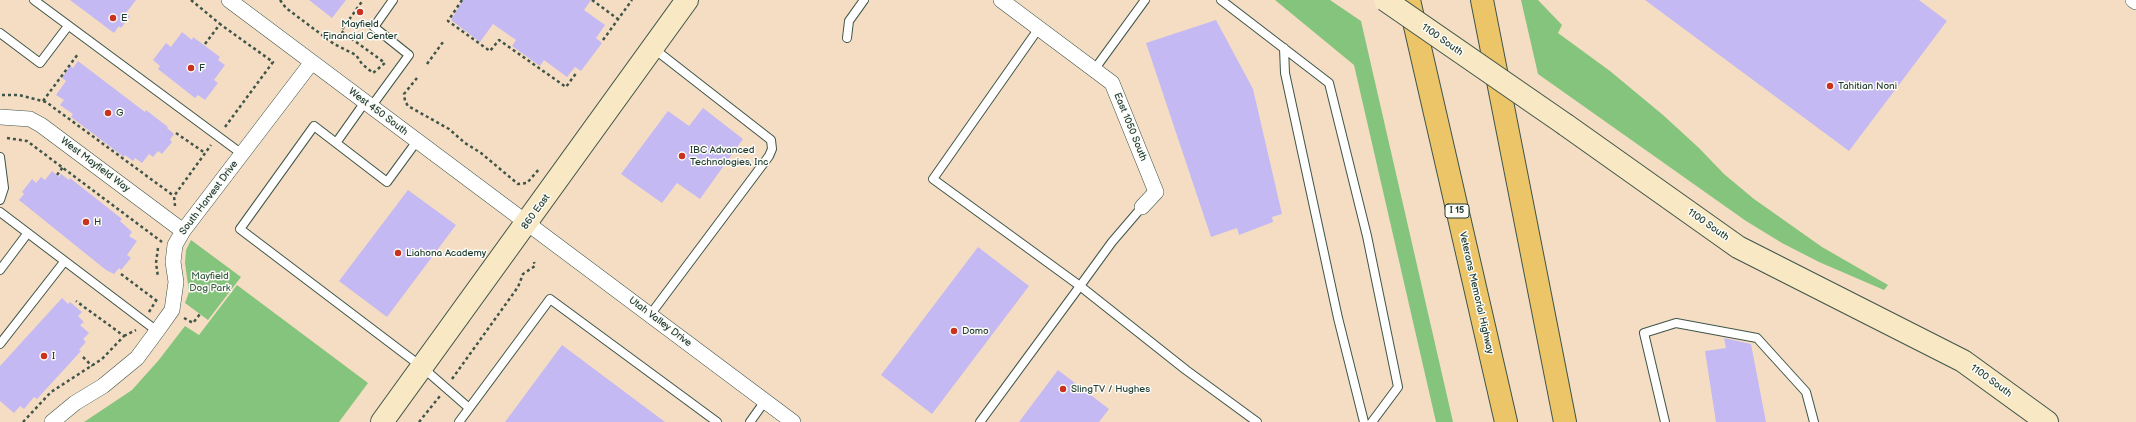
<!DOCTYPE html>
<style>
body{margin:0}
canvas{display:block;background:#f5ddc3}
</style>
<canvas width="2136" height="422"></canvas>
<script>
const context = document.querySelector('canvas').getContext('2d');
context.lineJoin = 'round';
function fill(path, color) {
  context.fillStyle = color;
  context.fill(path, 'evenodd');
}
function shape(rows) {
  const path = new Path2D();
  for (const r of rows) {
    path.moveTo(r[0], r[1]);
    for (let i = 2; i < r.length; i += 2) path.lineTo(r[i], r[i + 1]);
  }
  return path;
}
function trace(path, color, width, dash) {
  context.strokeStyle = color;
  context.lineWidth = width;
  context.lineCap = dash ? 'butt' : 'round';
  context.setLineDash(dash || []);
  context.stroke(path);
}
function write(font, color, halo, rows, align = 'center') {
  context.font = font + ' "Balsamiq Sans",sans-serif';
  context.lineWidth = 3;
  context.setLineDash([]);
  context.textBaseline = 'middle';
  context.strokeStyle = halo;
  context.fillStyle = color;
  for (const [text, x, y, turn = 0] of rows) {
    context.save();
    context.translate(x, y);
    context.rotate((+turn || 0) * Math.PI / 180);
    context.textAlign = isNaN(turn) ? turn : align;
    if (halo) context.strokeText(text, 0, 0);
    context.fillText(text, 0, 0);
    context.restore();
  }
}
const green = shape([
 [1275,0,1330,0,1361,21,1453,422,1436,422,1354,65],
 [1521,0,1538,0,1562,25,1558,33,1610,71,1663,115,1699,148,1724,174,1754,199,1822,247,1888,285,1884,290,1819,262,1782,243,1746,221,1538,74],
 [191,240,241,277,208,320,185,303,189,292,185,263,186,250],
 [237,285,368,383,339,422,84,422,132,390,158,361,185,326,199,335]
]);
const building = shape([
 [70,0,136,0,126,13,130,16,121,28,119,26,114,33],
 [309,0,346,0,332,18],
 [463,0,591,0,584,10,605,25,596,38,602,43,581,71,575,67,567,77,544,60,540,66,512,46,516,40,493,24,480,42,451,20],
 [1645,0,1919,0,1947,21,1849,151],
 [1216,20,1253,89,1282,214,1272,217,1273,222,1239,235,1237,228,1211,237,1146,43],
 [182,32,192,40,193,37,220,57,218,60,225,65,214,80,218,83,205,100,198,95,195,98,158,69,160,66,153,60,166,43,171,47],
 [78,61,145,112,146,110,168,127,167,128,174,134,170,140,172,142,162,154,158,151,153,157,149,154,142,163,135,158,133,161,125,155,124,157,71,117,73,114,60,105,64,100,56,95,66,81,62,78,70,66,73,68],
 [703,108,743,139,700,199,677,183,662,203,621,174,668,111,689,126],
 [52,171,59,177,61,174,69,180,70,178,122,219,120,221,132,232,129,236,137,241,127,255,131,258,121,270,119,268,114,274,106,270,19,200,24,194,22,192,32,179,36,183,41,177,45,180],
 [408,190,456,225,387,317,339,281],
 [978,247,1029,286,932,414,881,375],
 [62,298,68,304,70,302,82,312,78,316,84,322,80,325,89,333,83,339,86,342,79,350,81,351,37,399,34,397,24,409,20,406,14,413,0,401,0,366],
 [1724,338,1751,344,1766,422,1716,422,1705,351,1726,348],
 [562,345,665,422,505,422],
 [1058,370,1109,409,1099,422,1019,422]
]);
const path = shape([
 [191,0,220,24],
 [280,0,286,8,334,44,356,55,362,64,373,73,385,63,341,31,363,0],
 [462,0,448,21,490,51,499,40,566,87,577,72],
 [592,0,618,19],
 [603,40,632,0],
 [205,44,220,24,273,62,225,127],
 [427,64,443,42],
 [417,78,404,94,405,101,408,106,449,129,465,143,481,153,518,184,527,183,540,168],
 [2,95,19,95,46,102,174,196],
 [43,101,78,54],
 [176,133,205,153],
 [7,138,27,141,162,242],
 [57,175,63,167],
 [175,206,174,196,211,145],
 [158,248,156,263,158,277],
 [121,274,157,301],
 [149,312,157,299],
 [184,318,193,323,200,314],
 [124,336,136,330],
 [83,357,92,366],
 [452,379,518,287,523,274,535,266,534,262],
 [23,422,51,392,102,359,124,336,76,301],
 [419,422,440,396]
]);
const lane = shape([
 [34,0,242,154],
 [1221,0,1329,83,1367,236,1398,387,1372,422],
 [1039,28,933,179,1080,286,1112,242,1142,207],
 [0,33,40,63,68,26],
 [847,38,849,21,864,0],
 [1284,48,1285,73,1338,318,1364,422],
 [1094,70,1145,0],
 [371,107,409,55,374,27,393,0],
 [417,141,387,182,314,126,240,229,422,367,469,408],
 [336,143,365,102],
 [0,157,4,188,0,200],
 [0,212,157,331],
 [0,270,27,234],
 [650,315,769,156,772,149,771,140,653,48],
 [0,344,64,262],
 [459,422,550,299,717,422],
 [750,422,765,401],
 [980,422,1080,286,1186,370,1257,422],
 [1665,422,1644,333,1676,323,1757,338,1806,392,1814,422]
]);
const street = shape([
 [229,0,793,422],
 [1001,0,1112,83,1156,192,1142,207],
 [2133,0,2136,2],
 [0,117,30,119,41,125,183,231],
 [52,422,75,403,103,386,137,358,157,331,172,310,176,282,173,262,175,245,183,231,312,62]
]);
const secondary = shape([
 [1566,125,1738,247,1963,361,2047,422],
 [382,422,687,0]
]);
const highway = shape([
 [1409,0,1506,422],
 [1482,0,1565,422]
]);
const secondaryBridge = shape([
 [1385,0,1566,125]
]);
const markers = [
 [360,12,4,"#c8321e"],
 [113,18,4,"#c8321e"],
 [191,68,4,"#c8321e"],
 [1830,86,4,"#c8321e"],
 [108,113,4,"#c8321e"],
 [682,156,4,"#c8321e"],
 [86,222,4,"#c8321e"],
 [398,253,4,"#c8321e"],
 [954,331,4,"#c8321e"],
 [44,356,4,"#c8321e"],
 [1063,389,4,"#c8321e"]
];
const shields = [
 [1457,211,24]
];
const shieldNames = [
 ["I 15",1457,211]
];
const poiNames = [
 ["E",121,18],
 ["Mayfield",360,24,"center"],
 ["Financial Center",360,36,"center"],
 ["F",199,68],
 ["Tahitian Noni",1838,86],
 ["G",116,113],
 ["IBC Advanced",690,150],
 ["Technologies, Inc",690,162],
 ["H",94,222],
 ["Liahona Academy",406,253],
 ["Domo",962,331],
 ["I",52,356],
 ["SlingTV / Hughes",1071,389]
];
const streetNames = [
 ["1100 South",1442,40,35],
 ["West 450 South",378,112,37],
 ["East 1050 South",1130,127,68],
 ["West Mayfield Way",95,165,37],
 ["South Harvest Drive",209,198,-53],
 ["860 East",536,212,-54],
 ["1100 South",1708,225,35],
 ["Veterans Memorial Highway",1476,293,77],
 ["Utah Valley Drive",660,322,37],
 ["1100 South",1991,381,36]
];
const parkNames = [
 ["Mayfield",210,276],
 ["Dog Park",210,288]
];
fill(green, '#85c47c');
fill(building, '#c4b9f2');
trace(lane, '#3f5549', 10);
trace(street, '#3f5549', 16);
trace(secondary, '#3f5549', 24);
trace(highway, '#3f5549', 24);
trace(path, '#3f5549', 2.5, [3, 3]);
trace(lane, '#fff', 8);
trace(street, '#fff', 15);
trace(secondary, '#f8e8c3', 22);
trace(highway, '#edc569', 22);
trace(secondaryBridge, '#3f5549', 24, []);
trace(secondaryBridge, '#f8e8c3', 22);
for (const [x, y, r, color] of markers) {
  const dot = new Path2D();
  dot.arc(x, y, r, 0, 2 * Math.PI);
  context.fillStyle = color;
  context.fill(dot);
  trace(dot, '#fdfcf7', 1.5);
}
for (const [x, y, w] of shields) {
  const box = new Path2D();
  box.roundRect(x - w / 2, y - 7, w, 14, 3);
  context.fillStyle = '#fdfcf7';
  context.fill(box);
  trace(box, '#1f3d34', 1);
}
write('bold 9px', '#1f3d34', null, shieldNames);
write('10px', '#1f3d34', '#fdfcf7', poiNames, 'left');
write('10px', '#1f3d34', '#fdfcf7', streetNames);
write('10px', '#385f46', '#fdfcf7', parkNames);
</script>
